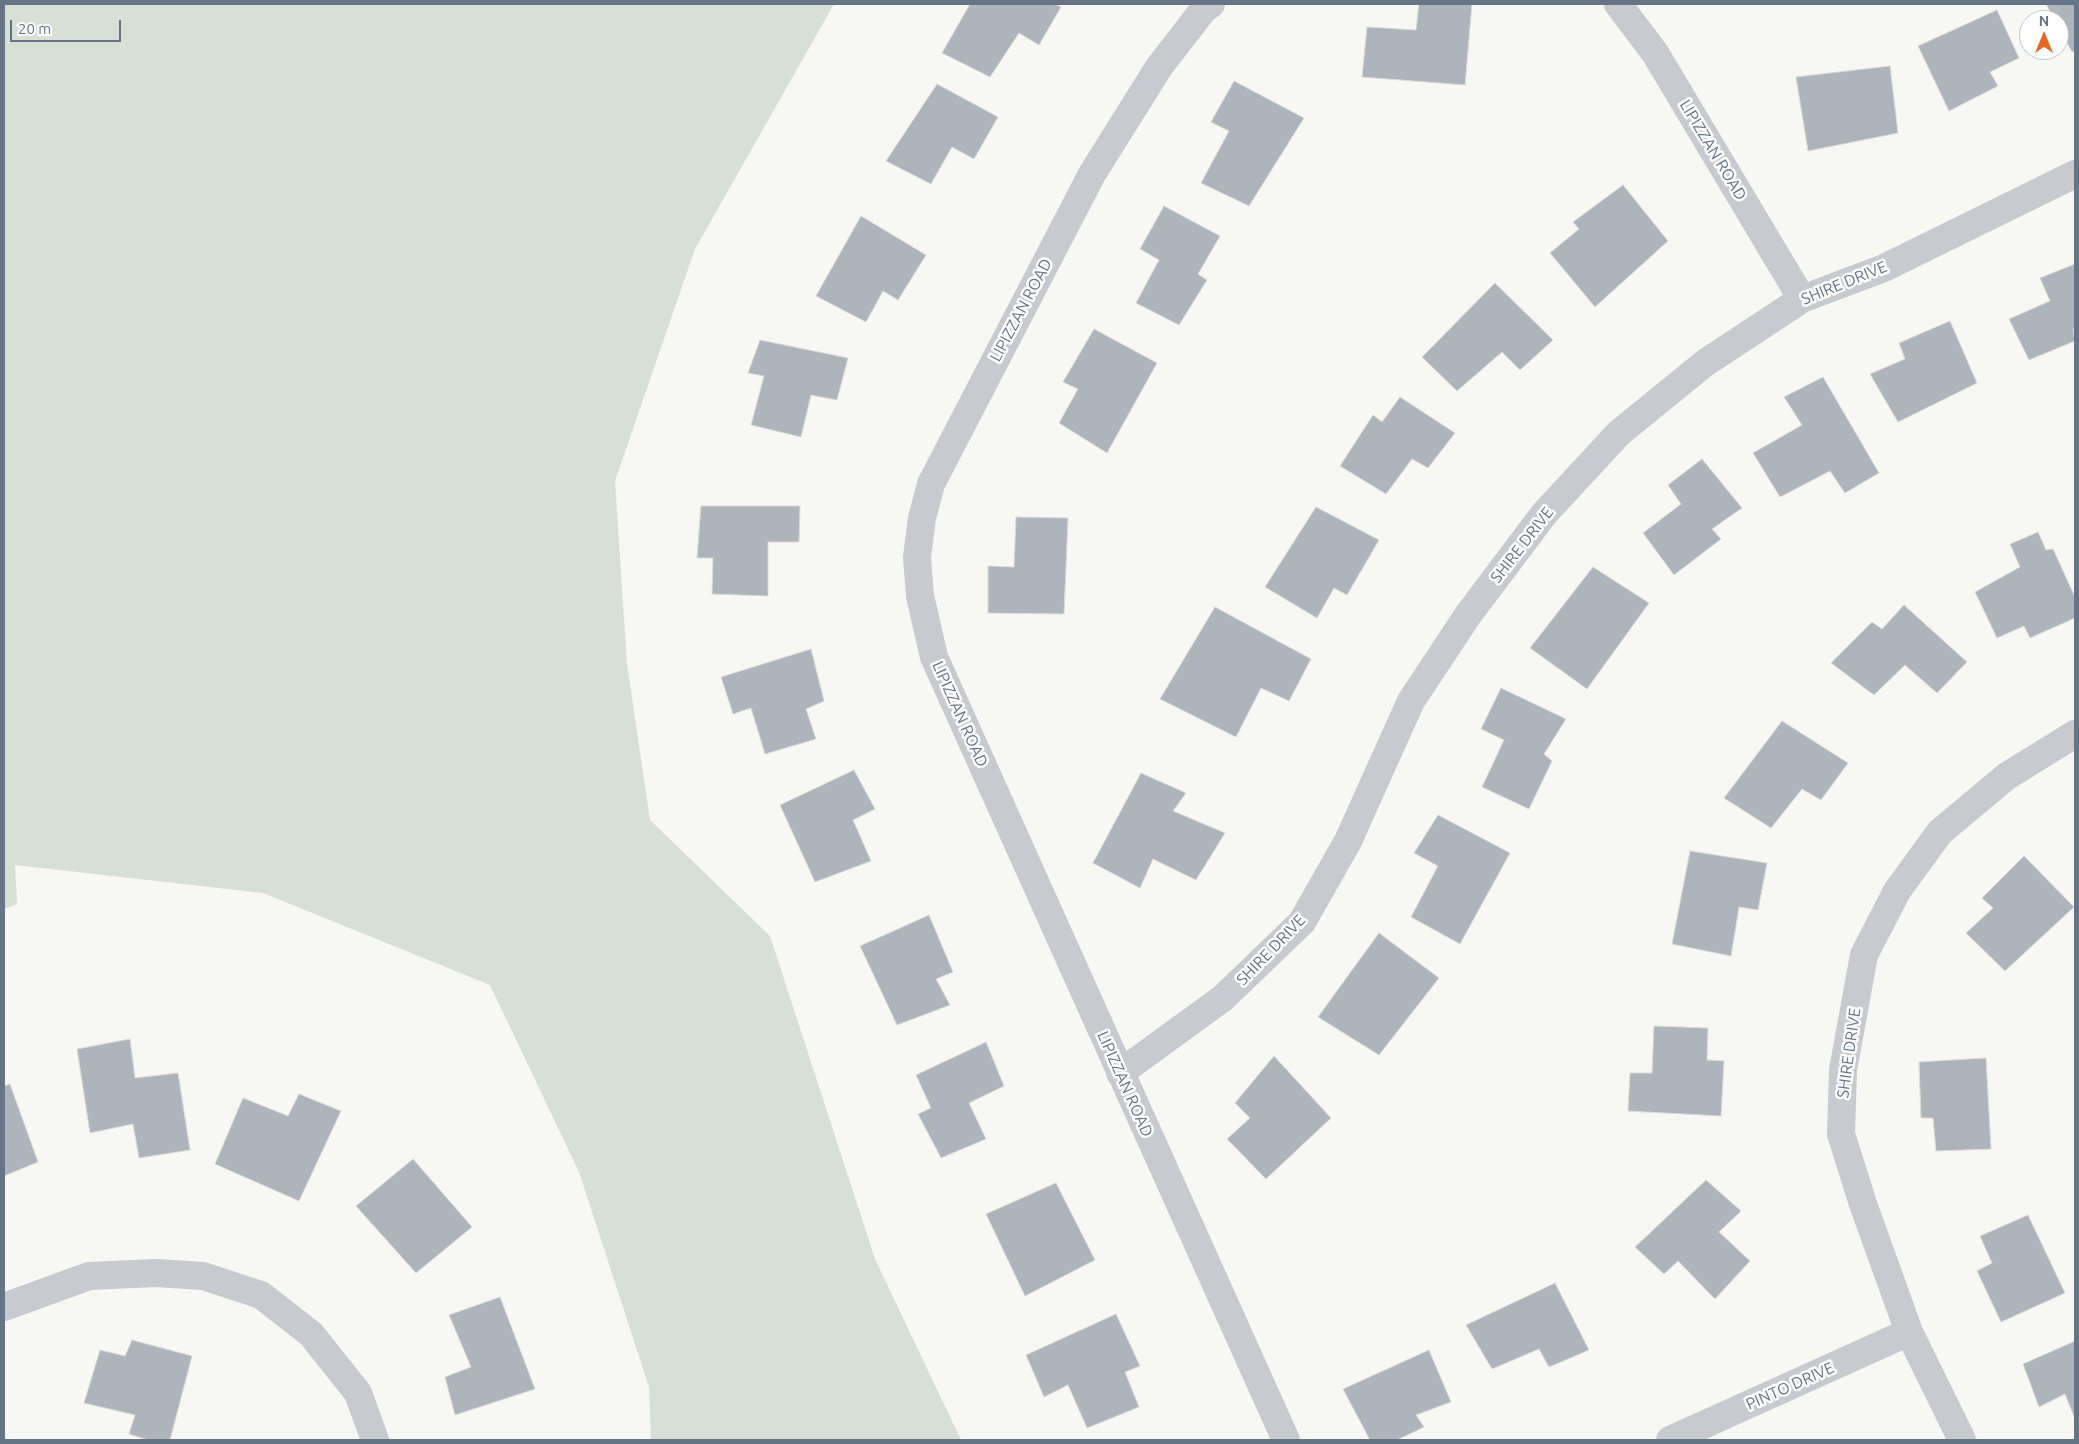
<!DOCTYPE html>
<style>
body{margin:0}
#map{position:relative;width:2079px;height:1444px;overflow:hidden;background:#f7f7f4;font-family:Ubuntu,sans-serif}
canvas{display:block}
.frame{position:absolute;inset:0;border:5px solid #657487;pointer-events:none}
.north{position:absolute;left:2019px;top:10px;width:50px;height:50px;box-sizing:border-box;background:#fff;border:1px solid #c1c7cf;border-radius:50%;rotate:0deg;font-size:14px;font-weight:700;line-height:20px;text-align:center;color:#657487}
.north::after{content:'';display:block;margin:auto;width:18px;height:22px;background:#ec641f;clip-path:polygon(50% 0,100% 100%,50% 72%,0 100%)}
.scale{position:absolute;left:10px;top:20px;width:111px;height:22px;box-sizing:border-box;border:2px solid #657487;border-top:0;padding-left:6px;font-size:15px;line-height:18px;white-space:nowrap;color:#657487;-webkit-text-stroke:4px #fff;paint-order:stroke}
</style>
<div id="map">
<canvas width="2079" height="1444"></canvas>
<div class="frame"></div>
<div class="north">N</div>
<div class="scale">20 m</div>
</div>
<script>
const context = document.querySelector('canvas').getContext('2d');
context.lineJoin = 'round';
function fill(path, color) {
  context.fillStyle = color;
  context.fill(path, 'evenodd');
}
function shape(rows) {
  const path = new Path2D();
  for (const r of rows) {
    path.moveTo(r[0], r[1]);
    for (let i = 2; i < r.length; i += 2) path.lineTo(r[i], r[i + 1]);
  }
  return path;
}
function trace(path, color, width, dash) {
  context.strokeStyle = color;
  context.lineWidth = width;
  context.lineCap = dash ? 'butt' : 'round';
  context.setLineDash(dash || []);
  context.stroke(path);
}
function write(font, color, halo, rows, align = 'center') {
  context.font = font + ' Ubuntu,sans-serif';
  context.lineWidth = 5;
  context.setLineDash([]);
  context.textBaseline = 'middle';
  context.strokeStyle = halo;
  context.fillStyle = color;
  for (const [text, x, y, turn = 0] of rows) {
    context.save();
    context.translate(x, y);
    context.rotate((+turn || 0) * Math.PI / 180);
    context.textAlign = isNaN(turn) ? turn : align;
    if (halo) context.strokeText(text, 0, 0);
    context.fillText(text, 0, 0);
    context.restore();
  }
}
const green = shape([
 [4,4,834,4,695,249,615,481,627,664,650,820,770,936,875,1259,961,1440,651,1440,649,1387,579,1172,490,985,263,893,15,865,17,904,4,909]
]);
const building = shape([
 [970,4,1055,4,1061,7,1039,45,1019,33,990,77,942,53,970,4],
 [1419,4,1472,4,1465,85,1362,77,1367,27,1416,30,1419,4],
 [2046,4,2075,4,2075,51,2072,52,2059,28,2059,20,2055,20,2046,4],
 [1997,10,2019,58,1990,72,1998,86,1949,111,1918,46,1997,10],
 [1890,66,1898,133,1808,151,1796,77,1890,66],
 [1234,81,1304,118,1249,206,1201,183,1229,131,1211,122,1234,81],
 [937,84,998,117,974,159,952,147,931,184,886,161,937,84],
 [1623,185,1668,241,1595,307,1550,253,1579,229,1573,222,1623,185],
 [1164,206,1220,236,1198,274,1207,280,1179,325,1136,303,1159,260,1140,249,1164,206],
 [861,216,926,255,898,300,883,291,866,322,816,296,861,216],
 [2075,264,2075,328,2073,329,2075,341,2029,360,2009,319,2050,301,2040,278,2075,264],
 [1495,283,1553,340,1520,370,1502,352,1457,391,1422,357,1495,283],
 [1950,321,1977,383,1898,422,1870,374,1905,359,1899,343,1950,321],
 [1094,329,1157,363,1107,453,1059,423,1078,389,1063,382,1094,329],
 [760,340,848,358,837,400,811,395,801,437,751,425,764,376,748,373,760,340],
 [1823,377,1879,473,1845,493,1830,471,1780,497,1753,453,1802,425,1784,397,1823,377],
 [1400,397,1455,433,1428,468,1412,459,1386,494,1340,466,1373,415,1382,422,1400,397],
 [1702,459,1742,508,1712,529,1721,539,1674,575,1643,533,1681,504,1668,485,1702,459],
 [701,506,800,506,799,542,768,542,768,596,712,594,713,558,697,558,701,506],
 [1316,507,1379,540,1347,595,1334,588,1317,618,1265,587,1316,507],
 [1016,517,1068,518,1064,614,988,613,988,566,1014,567,1016,517],
 [2038,532,2046,550,2053,549,2075,597,2075,618,2030,638,2024,626,1997,638,1975,592,2020,567,2010,544,2038,532],
 [1593,567,1649,603,1587,689,1530,648,1593,567],
 [1904,605,1967,662,1937,693,1905,665,1874,695,1831,663,1872,622,1882,629,1904,605],
 [1215,607,1311,659,1289,701,1261,688,1236,737,1160,699,1215,607],
 [811,649,824,701,806,709,816,739,765,754,751,708,733,714,721,677,811,649],
 [1501,688,1566,719,1544,754,1552,761,1529,809,1482,787,1504,740,1481,729,1501,688],
 [1782,721,1848,763,1821,800,1802,789,1771,828,1724,798,1782,721],
 [854,770,875,809,853,820,871,861,815,882,780,805,854,770],
 [1141,773,1186,793,1173,811,1225,833,1196,880,1153,859,1140,888,1093,863,1141,773],
 [1438,815,1510,853,1460,944,1411,917,1438,866,1414,853,1438,815],
 [1690,851,1767,863,1758,910,1739,907,1731,956,1672,944,1690,851],
 [2024,856,2074,907,2005,971,1966,933,1993,908,1982,898,2024,856],
 [929,915,953,972,936,979,950,1005,897,1025,860,946,929,915],
 [1379,933,1439,978,1379,1055,1318,1017,1379,933],
 [1654,1026,1708,1028,1707,1060,1724,1061,1721,1116,1628,1111,1630,1073,1652,1073,1654,1026],
 [130,1039,135,1078,178,1073,190,1150,139,1158,133,1124,90,1133,77,1049,130,1039],
 [986,1042,1004,1086,969,1103,986,1139,941,1158,918,1114,931,1108,916,1075,986,1042],
 [1274,1056,1331,1118,1266,1179,1227,1139,1250,1118,1235,1103,1274,1056],
 [1986,1058,1991,1149,1936,1151,1933,1118,1921,1118,1919,1062,1986,1058],
 [10,1084,38,1162,4,1176,4,1086,10,1084],
 [299,1094,341,1111,299,1201,215,1164,243,1098,288,1116,299,1094],
 [413,1159,472,1227,416,1273,356,1206,413,1159],
 [1706,1180,1741,1211,1719,1232,1750,1261,1715,1299,1678,1261,1664,1274,1635,1247,1706,1180],
 [1056,1183,1095,1260,1025,1296,986,1214,1056,1183],
 [2028,1215,2065,1293,2001,1322,1977,1271,1992,1263,1980,1236,2028,1215],
 [1555,1283,1589,1350,1549,1367,1539,1349,1492,1369,1466,1325,1555,1283],
 [500,1297,535,1389,455,1415,445,1377,471,1367,449,1315,500,1297],
 [1116,1314,1140,1366,1125,1372,1139,1407,1087,1428,1068,1385,1044,1397,1026,1355,1116,1314],
 [132,1340,192,1356,170,1440,148,1440,129,1434,135,1415,84,1403,100,1350,125,1356,132,1340],
 [2075,1341,2075,1419,2065,1394,2039,1407,2023,1364,2075,1341],
 [1429,1350,1451,1402,1416,1415,1424,1427,1397,1440,1370,1440,1343,1389,1429,1350]
]);
const street = shape([
 [1211,4,1204,9,1159,67,1092,174,931,484,922,518,917,557,920,596,934,657,1286,1440],
 [1618,4,1655,53,1802,299],
 [1120,1073,1223,998,1302,922,1348,841,1411,701,1468,615,1544,514,1619,433,1705,363,1802,299,1884,268,2075,174],
 [4,1307,89,1276,156,1273,203,1276,261,1295,311,1334,358,1393,375,1440],
 [1670,1440,1909,1332],
 [1962,1440,1909,1332,1863,1204,1841,1134,1843,1070,1864,955,1897,891,1940,832,2007,776,2075,734]
]);
const streetNames = [
 ["LIPIZZAN ROAD",1713,150,59],
 ["SHIRE DRIVE",1844,283,-22],
 ["LIPIZZAN ROAD",1021,310,-62],
 ["SHIRE DRIVE",1522,545,-52],
 ["LIPIZZAN ROAD",960,714,66],
 ["SHIRE DRIVE",1271,950,-46],
 ["SHIRE DRIVE",1849,1053,-82],
 ["LIPIZZAN ROAD",1125,1084,66],
 ["PINTO DRIVE",1790,1386,-24]
];
fill(green, '#d8dfd5');
fill(building, '#aeb4bb');
trace(building, '#d9d9d6', 1);
trace(street, '#c7cace', 28);
write('16px', '#657487', '#fff', streetNames);
</script>
